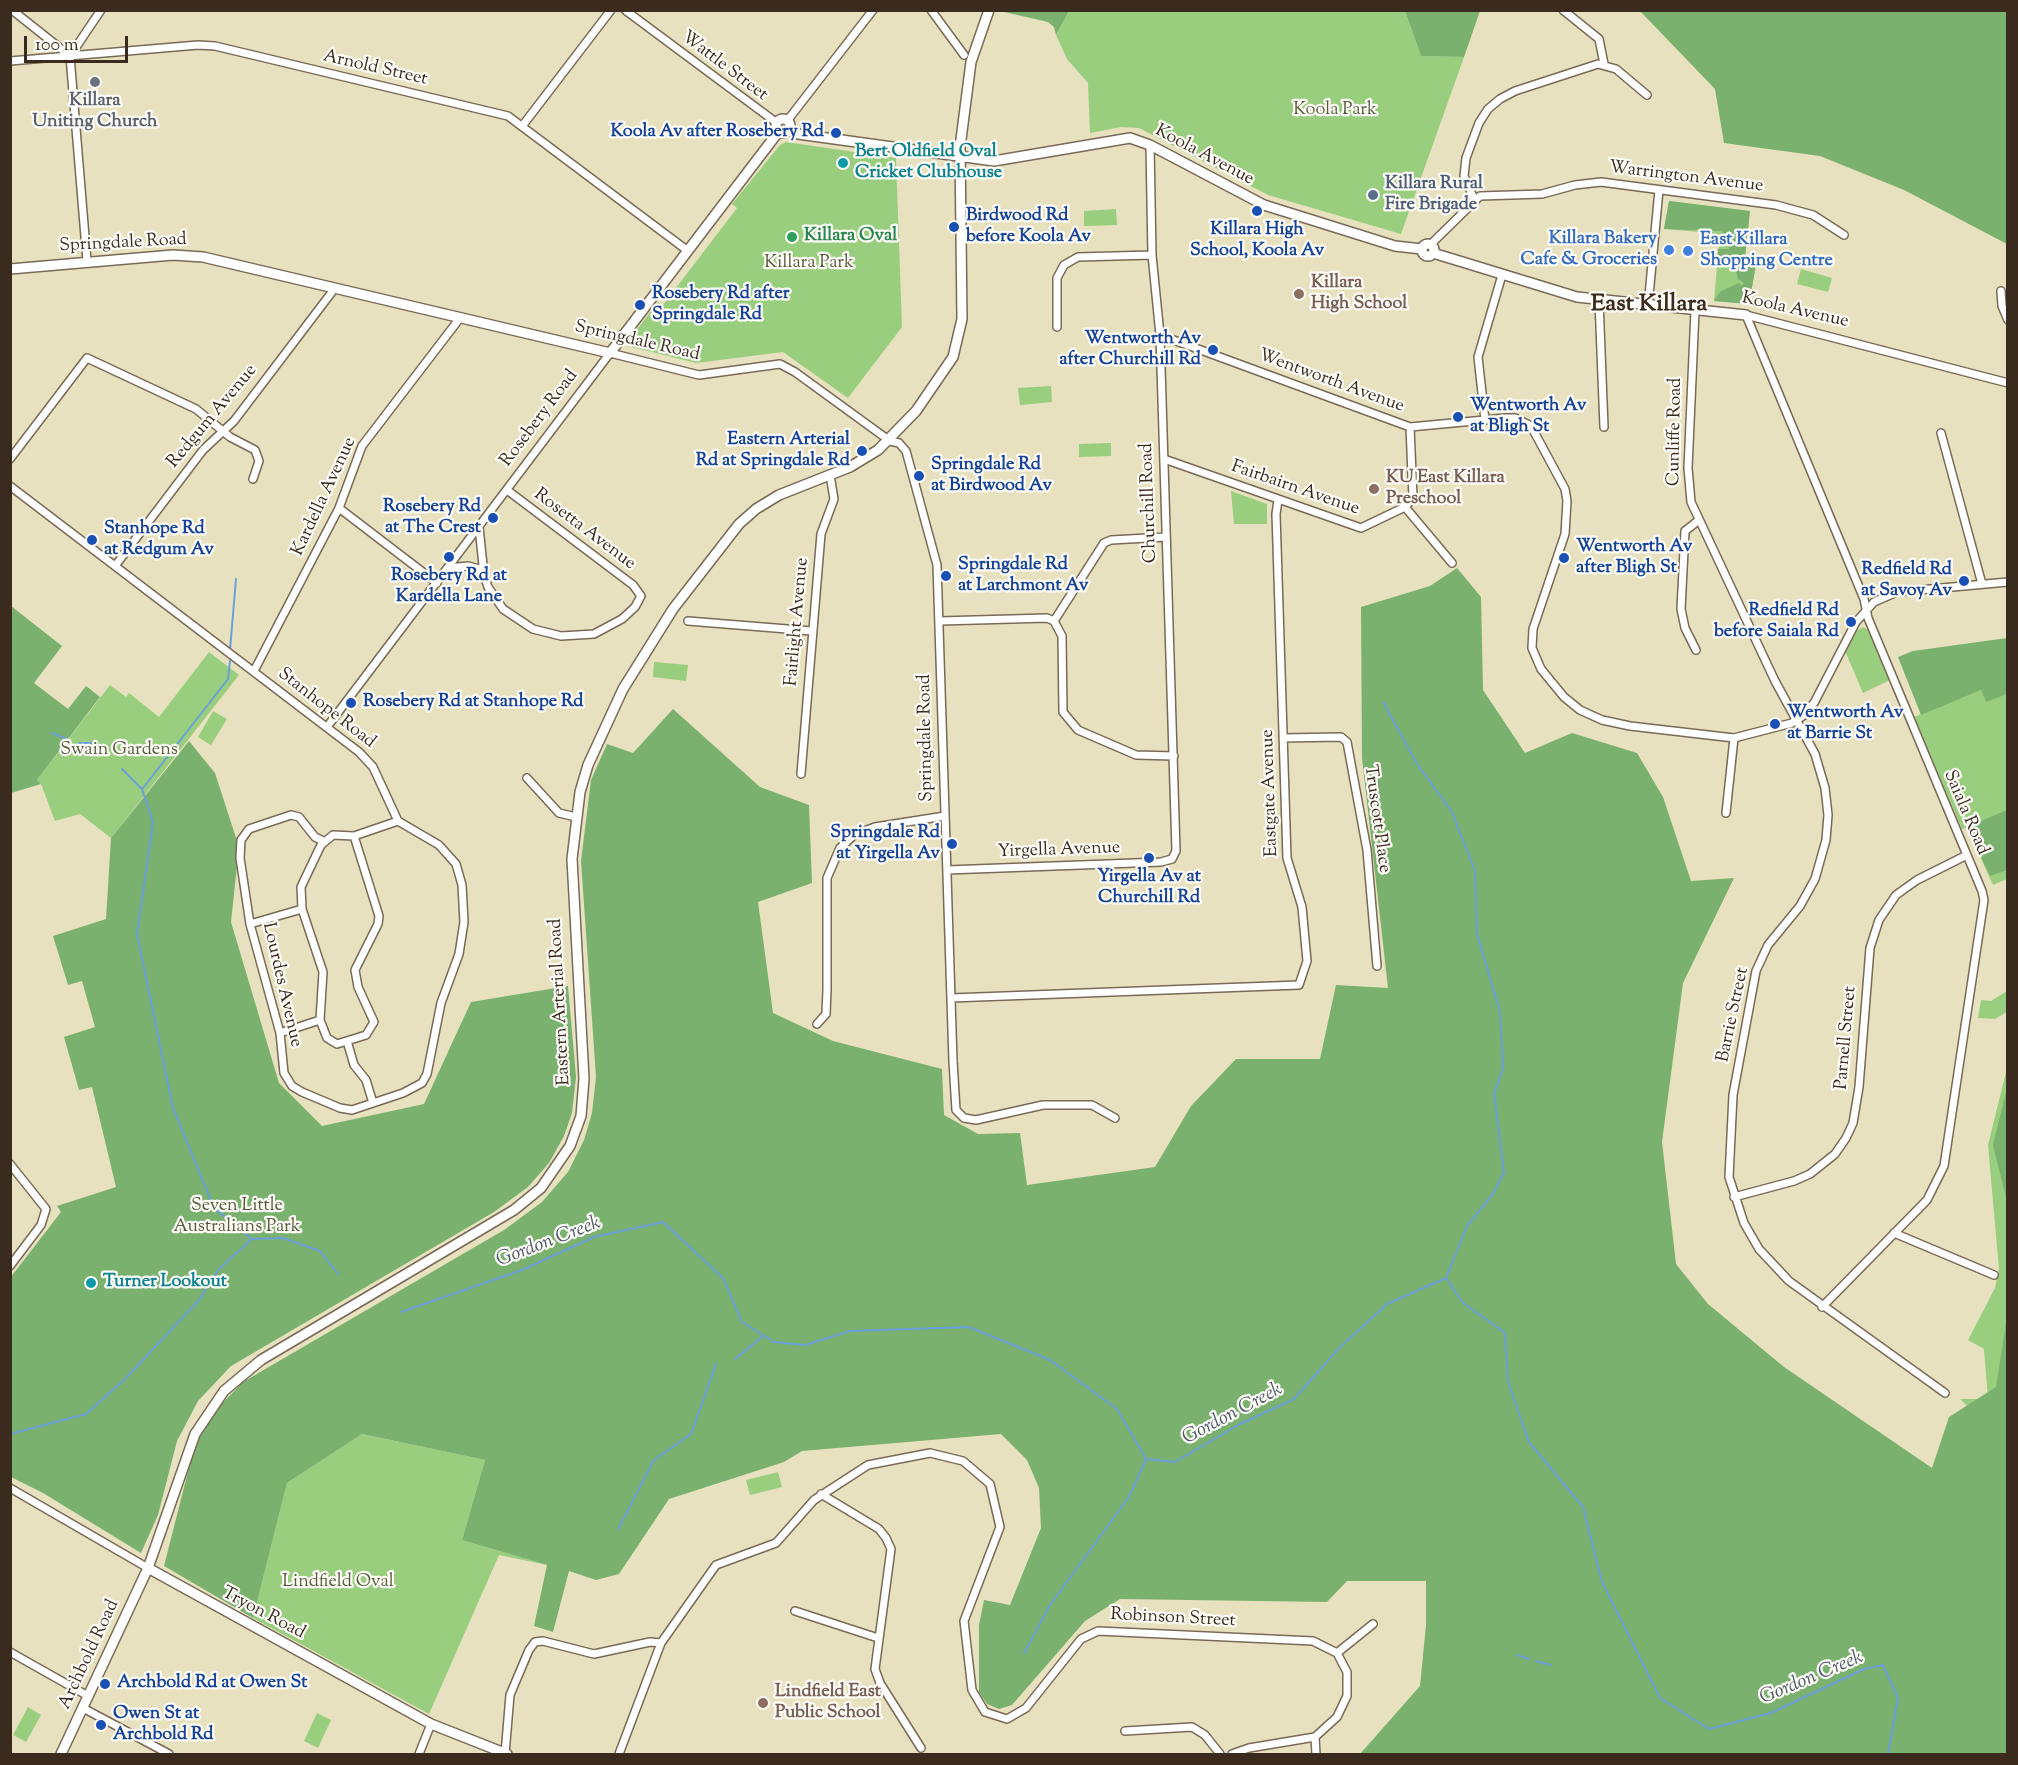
<!DOCTYPE html>
<style>
body{margin:0}
#map{position:relative;width:2018px;height:1765px;overflow:hidden;background:#e8e1bf;font-family:"Sorts Mill Goudy",serif}
canvas{display:block}
.frame{position:absolute;inset:0;border:12px solid #3b2a1e;pointer-events:none}
.scale{position:absolute;left:24px;top:36px;width:104px;height:27px;box-sizing:border-box;border:3px solid #3b2a1e;border-top:0;padding-left:8px;font-size:18px;line-height:21px;white-space:nowrap;color:#3b2a1e;-webkit-text-stroke:4px #fdfcf7;paint-order:stroke}
</style>
<div id="map">
<canvas width="2018" height="1765"></canvas>
<div class="frame"></div>
<div class="scale">100 m</div>
</div>
<script>
const context = document.querySelector('canvas').getContext('2d');
context.lineJoin = 'round';
function fill(path, color) {
  context.fillStyle = color;
  context.fill(path, 'evenodd');
}
function shape(rows) {
  const path = new Path2D();
  for (const r of rows) {
    if (r.length === 3) {
      path.moveTo(r[0] + r[2], r[1]);
      path.arc(r[0], r[1], r[2], 0, 2 * Math.PI);
      continue;
    }
    path.moveTo(r[0], r[1]);
    for (let i = 2; i < r.length; i += 2) path.lineTo(r[i], r[i + 1]);
  }
  return path;
}
function trace(path, color, width, dash) {
  context.strokeStyle = color;
  context.lineWidth = width;
  context.lineCap = dash ? 'butt' : 'round';
  context.setLineDash(dash || []);
  context.stroke(path);
}
function write(font, color, halo, rows, align = 'center') {
  context.font = font + ' "Sorts Mill Goudy",serif';
  context.lineWidth = 4.5;
  context.setLineDash([]);
  context.textBaseline = 'middle';
  context.strokeStyle = halo;
  context.fillStyle = color;
  for (const [text, x, y, turn = 0] of rows) {
    context.save();
    context.translate(x, y);
    context.rotate((+turn || 0) * Math.PI / 180);
    context.textAlign = isNaN(turn) ? turn : align;
    if (halo) context.strokeText(text, 0, 0);
    context.fillText(text, 0, 0);
    context.restore();
  }
}
const green = shape([
 [1069,11,1405,11,1421,56,1464,57,1401,234,1268,195,1139,128,1121,127,1090,133,1088,83,1067,59,1056,35],
 [786,142,896,158,902,327,848,398,783,352,696,363,632,347,629,340,658,302,663,305,737,208,732,204,780,145],
 [1669,201,1750,211,1745,257,1757,259,1749,304,1714,301,1719,243,1711,233,1664,229],
 [1116,209,1117,225,1084,226,1084,211],
 [1801,269,1832,278,1828,292,1797,284],
 [1051,386,1052,402,1020,405,1018,388],
 [1111,443,1111,456,1079,457,1079,444],
 [1231,491,1267,504,1267,524,1234,524],
 [1863,627,1870,631,1890,680,1863,693,1845,651,1856,631],
 [209,652,239,675,111,838,80,814,55,821,41,784,37,780,110,685,126,697,129,693,159,717],
 [654,662,688,665,686,681,653,677],
 [1981,690,1986,701,2007,694,2007,879,1993,885,1967,828,1962,829,1914,717],
 [213,711,227,719,211,745,198,737],
 [2007,991,2007,1012,1995,1019,1978,1018,1981,1000,1991,1001],
 [2007,1068,2007,1444,1960,1399,1988,1399,1984,1349,1968,1340,1995,1288,1999,1269,1988,1145],
 [362,1434,485,1460,462,1540,547,1565,499,1555,429,1714,253,1618,287,1483],
 [778,1472,782,1487,750,1495,746,1480],
 [28,1707,41,1715,26,1742,13,1735],
 [317,1713,331,1720,318,1748,304,1741]
]);
const forest = shape([
 [1000,11,1069,10,1069,11,1056,35,1054,27,1048,22],
 [1405,11,1405,10,1480,11,1464,57,1421,56],
 [1640,11,2007,11,2007,244,1904,190,1820,156,1724,143,1715,89],
 [1669,201,1750,211,1745,257,1757,259,1749,304,1714,301,1721,291,1739,283,1741,286,1744,283,1738,279,1734,264,1717,262,1718,249,1729,249,1726,237,1721,231,1664,229],
 [1457,568,1481,597,1483,690,1525,753,1572,733,1637,753,1663,797,1691,881,1734,878,1683,983,1662,1142,1676,1264,1708,1304,1784,1367,1932,1468,1949,1417,1996,1387,2007,1317,2007,1754,1360,1754,1420,1686,1426,1625,1426,1581,1347,1581,1327,1602,1120,1599,1085,1621,1012,1705,999,1709,987,1704,979,1692,979,1625,984,1600,1010,1605,1041,1528,1039,1488,1027,1460,1001,1434,802,1451,784,1462,669,1499,619,1574,596,1580,569,1571,553,1632,534,1626,547,1565,462,1540,485,1460,362,1434,287,1483,253,1618,164,1566,194,1448,213,1413,243,1382,504,1230,542,1202,568,1172,584,1140,592,1113,596,1077,581,861,591,780,607,744,633,753,673,709,760,787,809,805,812,883,758,902,773,1013,833,1041,942,1069,944,1115,978,1134,1020,1133,1027,1185,1155,1167,1191,1106,1236,1059,1320,1059,1336,985,1388,988,1362,758,1361,607,1430,586],
 [11,606,62,646,34,683,68,709,86,686,100,697,37,780,41,784,11,793],
 [2007,638,2007,694,1986,702,1981,690,1921,715,1898,657,1913,651],
 [189,741,215,773,239,847,231,922,279,1083,322,1126,424,1104,471,1002,568,986,576,1077,572,1113,564,1136,549,1163,528,1187,494,1212,231,1366,198,1401,177,1441,158,1515,141,1553,43,1493,11,1477,10,1278,61,1212,57,1206,116,1187,92,1087,79,1090,64,1037,95,1027,82,981,68,985,53,936,106,919,111,838],
 [2007,810,2007,870,1990,876,1967,827],
 [2007,1088,2007,1222,2006,1197,1993,1145]
]);
const stream = shape([
 [230,650,236,579],
 [1383,702,1417,764,1452,812,1475,871,1477,934,1500,1012,1503,1068,1494,1094,1504,1173,1492,1195,1467,1226,1446,1278],
 [52,733,67,739],
 [79,743,92,743],
 [122,769,142,789,153,822,137,934,173,1108,214,1208,252,1239],
 [143,788,228,679,230,661],
 [401,1312,522,1270,594,1237,663,1222,723,1278,742,1322,774,1342,805,1345,850,1331,969,1327,1050,1360,1117,1409,1146,1459,1175,1462,1238,1425,1294,1399,1338,1349,1387,1304,1446,1278,1462,1302,1505,1333,1508,1382,1529,1442,1583,1507,1602,1582,1660,1698,1709,1729,1771,1713,1864,1669,1883,1665,1898,1698,1888,1754],
 [735,1359,763,1336],
 [10,1434,86,1414,125,1379,199,1300,220,1268,252,1239,283,1238,320,1251,339,1275],
 [618,1529,654,1460,691,1434,716,1364],
 [1024,1653,1050,1605,1129,1497,1146,1459],
 [1517,1655,1529,1659],
 [1536,1661,1551,1665]
]);
const street = shape([
 [12,10,70,56],
 [625,10,777,123],
 [931,10,964,55],
 [1563,10,1599,39,1604,64],
 [10,61,198,45,215,46,508,116,688,251],
 [787,121,873,10],
 [523,125,611,10],
 [1474,199,1464,176,1466,158,1479,123,1488,109,1500,99,1515,91,1598,64,1616,69,1647,95],
 [1431,244,1480,196,1542,194,1575,185,1601,182,1776,205,1813,215,1844,235],
 [87,261,70,56,101,10],
 [2001,291,2002,306,2008,320],
 [1599,301,1604,427],
 [1648,306,1659,190],
 [1695,311,1688,468,1691,502,1775,681,1815,754,1825,788,1828,815,1826,840,1815,879,1800,906,1768,945,1756,971,1733,1095,1729,1177,1744,1223,1759,1249,1789,1281,1945,1393],
 [1057,327,1057,278,1064,265,1078,257,1152,255],
 [1160,335,1410,427,1506,418,1515,418,1531,426,1565,489,1567,501,1565,534,1533,629,1532,648,1541,669,1564,697,1580,710,1602,720,1630,726,1734,738,1792,723,1804,715,1814,703,1856,622,1874,602,1897,592,2008,582],
 [1485,420,1478,357,1502,275],
 [1941,433,1982,584],
 [10,459,87,358,196,409,230,437,255,450,259,461,253,479],
 [1164,459,1361,528,1405,507,1413,498,1410,427],
 [10,486,359,752,373,767,398,821,439,845,456,864,462,885,464,922,459,954,441,1003,427,1074,422,1083,403,1093,352,1110,340,1108,302,1092,292,1086,284,1073,280,1033,250,924,240,858,241,840,249,829,291,815,299,817,315,837,323,841],
 [1405,507,1452,563],
 [339,508,437,583],
 [479,527,484,575,488,587,503,609,533,629,561,636,594,634,622,619,635,607,641,596,633,585,507,490],
 [115,566,203,450,234,421,335,288],
 [448,568,468,566,479,569,484,575],
 [688,621,812,631],
 [940,621,1047,618,1054,621,1062,636,1063,712,1078,730,1136,755,1174,756],
 [1054,621,1104,543,1111,540,1166,537],
 [1696,650,1685,628,1681,609,1685,531,1699,520],
 [254,671,339,508,362,446,460,318],
 [327,727,610,353,699,375,780,364,795,372,890,441,899,443,906,451,937,565,953,1061,956,1110,964,1118,976,1120,1043,1105,1092,1105,1115,1118],
 [1283,738,1341,737,1347,742,1367,850,1377,966],
 [801,774,821,534,834,499,830,475],
 [527,778,559,813,576,817],
 [1726,813,1734,738],
 [354,836,379,916,378,924,355,970,358,987,374,1022,366,1035,337,1044,327,1038,320,1020,323,972,302,909,301,887,321,845,333,835,354,836,398,821],
 [947,870,1161,862,1172,859,1176,851,1160,335,1152,255,1150,145],
 [250,924,302,909],
 [951,998,1299,985,1307,961,1302,907,1287,858,1276,514,1278,500],
 [817,1024,826,1014,827,990,827,878,840,848,854,835,875,827,945,816],
 [280,1033,320,1020],
 [347,1041,354,1065,366,1080,373,1103],
 [10,1164,46,1209,41,1225,10,1266],
 [1734,1197,1794,1181,1810,1174,1835,1154,1846,1138,1853,1123,1859,1087,1870,948,1879,920,1896,895,1917,880,1967,855],
 [1894,1233,1994,1275],
 [1822,1307,1927,1200,1944,1166,1984,900,1982,891,1868,618,1864,599,1746,315,2008,383],
 [10,1488,148,1568],
 [821,1494,879,1529,886,1538,891,1549,875,1669,880,1683,921,1748],
 [795,1611,878,1638],
 [10,1652,88,1696],
 [1337,1653,1373,1624],
 [83,1708,169,1754],
 [1125,1731,1192,1727,1205,1735,1220,1754],
 [1315,1737,1316,1754],
 [419,1754,431,1724],
 [505,1754,510,1695,529,1650,535,1642,543,1641,594,1654,650,1642,661,1643],
 [619,1754,661,1643,716,1565,776,1543,814,1500,868,1465,930,1453,963,1461,990,1484,1000,1527,964,1621,972,1690,985,1712,1007,1719,1026,1708,1081,1639,1098,1631,1313,1641,1337,1653,1347,1672,1347,1696,1337,1717,1315,1737,1249,1748,1232,1754]
]);
const secondary = shape([
 [783,126,7],
 [789,130,798,134,994,161,1130,138,1150,145,1264,205,1395,246,1422,249],
 [1428,250,6],
 [1433,253,1577,297,1746,315],
 [10,269,173,255,203,257,610,353,779,131],
 [148,1568,431,1724,507,1754],
 [61,1754,148,1568,195,1434,224,1391,261,1360,514,1210,541,1188,570,1146,581,1116,584,1079,572,859,580,792,588,765,623,689,673,609,739,524,756,509,779,495,850,467,878,450,916,411,953,357,962,319,960,147,971,62,989,10]
]);
const markers = [
 [95,82,6,"#6b7280"],
 [836,133,6,"#1a4fb4"],
 [843,163,6,"#0f9aa8"],
 [1373,195,6,"#5c6f8a"],
 [1257,211,6,"#1a4fb4"],
 [954,227,6,"#1a4fb4"],
 [792,237,6,"#2e9e5b"],
 [1669,250,6,"#3f7fe0"],
 [1688,251,6,"#3f7fe0"],
 [1299,294,6,"#8d6e63"],
 [640,305,6,"#1a4fb4"],
 [1213,350,6,"#1a4fb4"],
 [1458,417,6,"#1a4fb4"],
 [862,451,6,"#1a4fb4"],
 [919,476,6,"#1a4fb4"],
 [1374,489,6,"#8d6e63"],
 [493,518,6,"#1a4fb4"],
 [92,540,6,"#1a4fb4"],
 [449,557,6,"#1a4fb4"],
 [1564,558,6,"#1a4fb4"],
 [946,576,6,"#1a4fb4"],
 [1964,581,6,"#1a4fb4"],
 [1851,622,6,"#1a4fb4"],
 [351,703,6,"#1a4fb4"],
 [1775,724,6,"#1a4fb4"],
 [952,844,6,"#1a4fb4"],
 [1149,858,6,"#1a4fb4"],
 [91,1283,6,"#0f9aa8"],
 [105,1684,6,"#1a4fb4"],
 [763,1703,6,"#8d6e63"],
 [101,1725,6,"#1a4fb4"]
];
const streetNames = [
 ["Wattle Street",724,67,37],
 ["Arnold Street",375,69,13],
 ["Koola Avenue",1204,156,28],
 ["Warrington Avenue",1686,178,7],
 ["Springdale Road",123,244,-3],
 ["Koola Avenue",1795,311,13],
 ["Springdale Road",637,342,13],
 ["Wentworth Avenue",1331,382,20],
 ["Redgum Avenue",213,417,-50],
 ["Rosebery Road",540,419,-53],
 ["Cunliffe Road",1676,432,-89],
 ["Fairbairn Avenue",1295,489,19],
 ["Kardella Avenue",325,497,-65],
 ["Churchill Road",1150,503,-92],
 ["Rosetta Avenue",584,530,37],
 ["Fairlight Avenue",798,622,-85],
 ["Stanhope Road",326,709,38],
 ["Springdale Road",927,738,-91],
 ["Eastgate Avenue",1271,793,-92],
 ["Saiala Road",1965,813,67],
 ["Truscott Place",1376,819,82],
 ["Yirgella Avenue",1059,851,-2],
 ["Lourdes Avenue",281,985,77],
 ["Eastern Arterial Road",561,1002,-93],
 ["Barrie Street",1734,1015,-78],
 ["Parnell Street",1847,1038,-85],
 ["Tryon Road",263,1614,28],
 ["Robinson Street",1173,1619,3],
 ["Archbold Road",90,1655,-65]
];
const worshipNames = [
 ["Killara",95,102],
 ["Uniting Church",95,123]
];
const parkNames = [
 ["Koola Park",1335,111],
 ["Killara Park",809,264],
 ["Swain Gardens",119,751],
 ["Seven Little",237,1207],
 ["Australians Park",237,1228],
 ["Lindfield Oval",338,1583]
];
const transitNames = [
 ["Koola Av after Rosebery Rd",824,133,"right"],
 ["Birdwood Rd",966,217],
 ["before Koola Av",966,238],
 ["Killara High",1257,231,"center"],
 ["School, Koola Av",1257,252,"center"],
 ["Rosebery Rd after",652,295],
 ["Springdale Rd",652,316],
 ["Wentworth Av",1201,340,"right"],
 ["after Churchill Rd",1201,361,"right"],
 ["Wentworth Av",1470,407],
 ["at Bligh St",1470,428],
 ["Eastern Arterial",850,441,"right"],
 ["Rd at Springdale Rd",850,462,"right"],
 ["Springdale Rd",931,466],
 ["at Birdwood Av",931,487],
 ["Rosebery Rd",481,508,"right"],
 ["at The Crest",481,529,"right"],
 ["Stanhope Rd",104,530],
 ["at Redgum Av",104,551],
 ["Wentworth Av",1576,548],
 ["after Bligh St",1576,569],
 ["Springdale Rd",958,566],
 ["at Larchmont Av",958,587],
 ["Redfield Rd",1952,571,"right"],
 ["at Savoy Av",1952,592,"right"],
 ["Rosebery Rd at",449,577,"center"],
 ["Kardella Lane",449,598,"center"],
 ["Redfield Rd",1839,612,"right"],
 ["before Saiala Rd",1839,633,"right"],
 ["Rosebery Rd at Stanhope Rd",363,703],
 ["Wentworth Av",1787,714],
 ["at Barrie St",1787,735],
 ["Springdale Rd",940,834,"right"],
 ["at Yirgella Av",940,855,"right"],
 ["Yirgella Av at",1149,878,"center"],
 ["Churchill Rd",1149,899,"center"],
 ["Archbold Rd at Owen St",117,1684],
 ["Owen St at",113,1715],
 ["Archbold Rd",113,1736]
];
const cultureNames = [
 ["Bert Oldfield Oval",855,153],
 ["Cricket Clubhouse",855,174],
 ["Turner Lookout",103,1283]
];
const serviceNames = [
 ["Killara Rural",1385,185],
 ["Fire Brigade",1385,206]
];
const leisureNames = [
 ["Killara Oval",804,237]
];
const shopNames = [
 ["Killara Bakery",1657,240],
 ["Cafe & Groceries",1657,261],
 ["East Killara",1700,241,"left"],
 ["Shopping Centre",1700,262,"left"]
];
const educationNames = [
 ["Killara",1311,284],
 ["High School",1311,305],
 ["KU East Killara",1386,479],
 ["Preschool",1386,500],
 ["Lindfield East",775,1693],
 ["Public School",775,1714]
];
const waterNames = [
 ["Gordon Creek",549,1243,-21],
 ["Gordon Creek",1233,1415,-28],
 ["Gordon Creek",1812,1679,-23]
];
const districtNames = [
 ["East Killara",1649,306]
];
fill(green, '#99ce7f');
fill(forest, '#7ab16e');
trace(stream, '#6ca0d8', 2);
trace(street, '#786a56', 10);
trace(secondary, '#786a56', 12);
trace(street, '#fff', 7);
trace(secondary, '#fff', 9);
for (const [x, y, r, color] of markers) {
  const dot = new Path2D();
  dot.arc(x, y, r, 0, 2 * Math.PI);
  context.fillStyle = color;
  context.fill(dot);
  trace(dot, '#fdfcf7', 2);
}
write('18px', '#3b2a1e', '#fdfcf7', streetNames);
write('bold 18px', '#5b616d', '#fdfcf7', worshipNames);
write('18px', '#575b3b', '#fdfcf7', parkNames);
write('bold 18px', '#164399', '#fdfcf7', transitNames, 'left');
write('bold 18px', '#0d838f', '#fdfcf7', cultureNames, 'left');
write('bold 18px', '#4e5e75', '#fdfcf7', serviceNames, 'left');
write('bold 18px', '#27864d', '#fdfcf7', leisureNames, 'left');
write('bold 18px', '#366cbe', '#fdfcf7', shopNames, 'right');
write('bold 18px', '#785e54', '#fdfcf7', educationNames, 'left');
write('italic 20px', '#4f5968', '#fdfcf7', waterNames);
write('bold 24px', '#3b2a1e', '#fdfcf7', districtNames);
</script>
